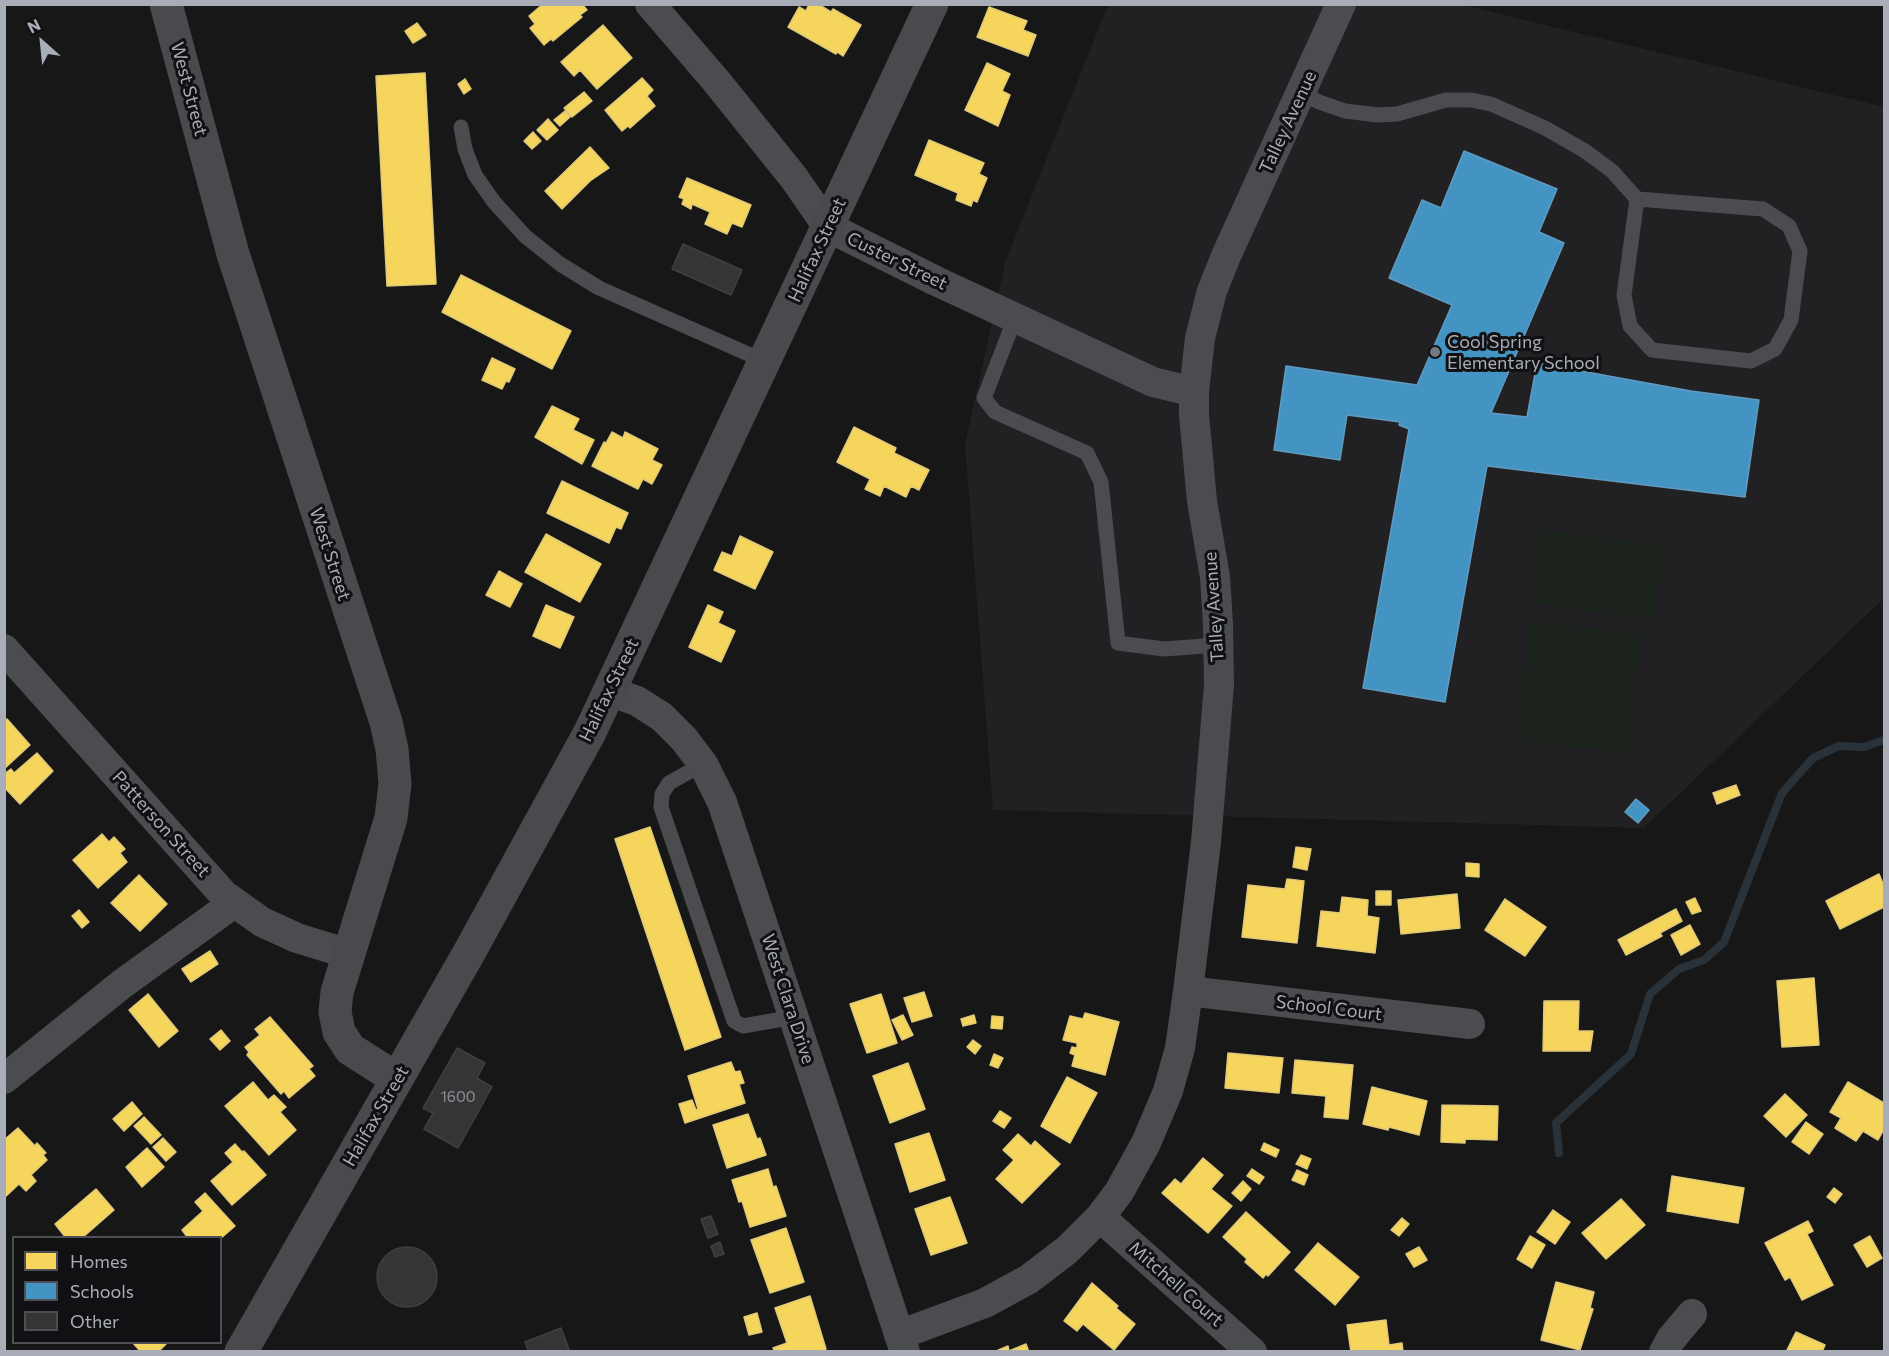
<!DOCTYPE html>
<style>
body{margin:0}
#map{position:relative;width:1889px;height:1356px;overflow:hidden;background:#171717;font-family:Commissioner,sans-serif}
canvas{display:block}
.frame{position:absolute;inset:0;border:6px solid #a8adb8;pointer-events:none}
.legend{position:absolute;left:12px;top:1236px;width:210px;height:108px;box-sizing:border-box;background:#111113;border:2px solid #4d4f55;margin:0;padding:8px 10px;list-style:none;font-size:18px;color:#a8adb8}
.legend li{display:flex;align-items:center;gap:12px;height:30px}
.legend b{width:30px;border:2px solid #4d4f55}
.north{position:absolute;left:12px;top:12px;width:60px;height:60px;-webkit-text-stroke:4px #111113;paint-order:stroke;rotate:333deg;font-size:16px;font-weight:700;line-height:24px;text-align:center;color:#a8adb8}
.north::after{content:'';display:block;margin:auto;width:21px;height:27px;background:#a8adb8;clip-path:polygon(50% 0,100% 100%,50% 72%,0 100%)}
</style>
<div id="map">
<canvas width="1889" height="1356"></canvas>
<div class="frame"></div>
<ul class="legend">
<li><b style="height:16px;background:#f6d55c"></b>Homes</li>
<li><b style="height:16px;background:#4393c3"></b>Schools</li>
<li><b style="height:16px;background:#353536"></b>Other</li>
</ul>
<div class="north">N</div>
</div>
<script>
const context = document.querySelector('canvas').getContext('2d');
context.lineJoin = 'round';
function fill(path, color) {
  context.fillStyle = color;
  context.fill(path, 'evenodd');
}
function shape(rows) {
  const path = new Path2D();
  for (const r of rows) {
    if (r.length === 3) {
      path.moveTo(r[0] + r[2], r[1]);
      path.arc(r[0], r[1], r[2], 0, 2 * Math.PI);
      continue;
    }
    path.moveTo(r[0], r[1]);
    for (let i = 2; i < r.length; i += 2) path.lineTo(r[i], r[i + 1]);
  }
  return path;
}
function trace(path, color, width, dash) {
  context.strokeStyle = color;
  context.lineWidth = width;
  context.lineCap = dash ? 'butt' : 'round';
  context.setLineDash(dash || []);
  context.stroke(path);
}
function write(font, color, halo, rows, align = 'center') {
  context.font = font + ' Commissioner,sans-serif';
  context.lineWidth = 6;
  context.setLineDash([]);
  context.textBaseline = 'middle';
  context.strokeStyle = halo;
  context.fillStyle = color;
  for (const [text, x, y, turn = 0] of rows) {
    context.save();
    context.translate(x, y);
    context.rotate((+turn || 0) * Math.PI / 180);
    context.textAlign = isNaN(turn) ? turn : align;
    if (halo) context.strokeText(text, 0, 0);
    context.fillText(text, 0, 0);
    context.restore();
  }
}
const built = shape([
 [1108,5,1463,5,1884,107,1884,598,1644,828,993,810,965,444,1006,260]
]);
const green = shape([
 [1541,529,1664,547,1653,620,1530,602],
 [1530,621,1641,634,1627,753,1516,740]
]);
const homes = shape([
 [543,4,582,4,587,10,580,15,582,17,553,41,551,39,544,45,530,28,535,24,529,16,543,4],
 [809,4,818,4,831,12,833,9,861,25,843,56,837,52,836,54,788,27,799,7,806,11,809,4],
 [989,7,1027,21,1023,30,1036,35,1028,56,977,37,989,7],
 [417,23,426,35,413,43,405,31,417,23],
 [603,25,632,58,597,89,580,70,574,76,561,62,603,25],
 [987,63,1010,74,1002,91,1010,95,998,126,965,110,987,63],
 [425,73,436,284,387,286,376,76,425,73],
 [642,78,653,90,647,96,655,106,630,128,628,126,622,131,605,110,642,78],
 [465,79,471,89,464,94,458,84,465,79],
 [584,92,592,101,572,117,564,108,584,92],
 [565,111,570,117,560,126,554,120,565,111],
 [548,119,558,130,547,140,537,130,548,119],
 [533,132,541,141,532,149,524,141,533,132],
 [929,140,984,163,979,174,987,178,977,202,973,200,971,206,956,200,958,193,915,175,929,140],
 [590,147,609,168,590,181,562,209,545,191,590,147],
 [687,178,751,205,742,227,732,223,727,234,705,224,710,212,692,204,691,209,682,204,684,199,679,197,687,178],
 [461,275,571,331,552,369,442,312,461,275],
 [492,358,515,369,509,382,506,381,502,389,482,380,492,358],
 [552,406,579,419,573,430,594,440,582,464,535,437,552,406],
 [854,427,896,448,894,453,929,470,919,490,911,486,906,497,884,486,880,496,865,489,870,479,837,462,854,427],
 [612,432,623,438,625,432,658,449,652,460,662,465,652,484,643,479,638,489,592,466,604,442,606,443,612,432],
 [562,481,628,513,621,529,616,527,609,543,547,513,562,481],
 [546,534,601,564,580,602,525,572,546,534],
 [740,536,773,552,755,589,714,570,722,552,732,556,740,536],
 [499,571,522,584,510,607,486,595,499,571],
 [546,605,574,617,560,648,533,636,546,605],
 [708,605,723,612,718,623,735,631,721,662,689,647,708,605],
 [7,719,30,745,4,769,4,721,7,719],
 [37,753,53,771,20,804,4,787,4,774,11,769,14,773,37,753],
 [1736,785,1740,795,1717,804,1713,793,1736,785],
 [650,827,721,1037,685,1050,615,839,650,827],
 [102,834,109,842,114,837,125,849,120,853,127,862,98,888,73,860,102,834],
 [1296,847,1311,849,1307,870,1293,867,1296,847],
 [1466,863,1479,864,1479,877,1466,876,1466,863],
 [1879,874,1884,886,1884,907,1840,929,1826,901,1879,874],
 [139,875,167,904,140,931,111,903,139,875],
 [1287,879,1304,881,1297,943,1242,937,1248,885,1285,889,1287,879],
 [1376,891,1391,891,1391,905,1376,905,1376,891],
 [1457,894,1460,928,1401,934,1398,900,1457,894],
 [1342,897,1368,900,1367,916,1379,918,1375,953,1317,946,1321,911,1340,913,1342,897],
 [1695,898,1701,911,1692,914,1686,902,1695,898],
 [1505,899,1546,927,1525,956,1485,930,1505,899],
 [1676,909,1682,921,1660,933,1662,936,1626,955,1618,940,1676,909],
 [79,910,89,922,82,928,72,916,79,910],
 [1690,925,1700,944,1681,955,1671,935,1690,925],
 [210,951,218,964,191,982,182,969,210,951],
 [1814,978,1819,1045,1782,1047,1777,981,1814,978],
 [924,992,932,1016,912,1022,904,998,924,992],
 [148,994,178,1031,159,1047,129,1010,148,994],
 [881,994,897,1043,867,1053,850,1004,881,994],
 [1544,1001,1579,1001,1578,1031,1593,1031,1590,1051,1543,1051,1544,1001],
 [1085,1013,1119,1022,1105,1075,1072,1066,1075,1055,1070,1053,1072,1047,1077,1048,1077,1043,1063,1040,1070,1016,1083,1019,1085,1013],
 [903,1015,913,1035,902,1040,892,1020,903,1015],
 [974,1015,976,1023,963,1026,961,1019,974,1015],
 [992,1016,1003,1017,1002,1029,991,1028,992,1016],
 [270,1017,313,1066,309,1069,315,1076,289,1098,284,1091,281,1094,247,1055,249,1052,245,1047,260,1035,255,1029,270,1017],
 [221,1030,230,1041,220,1050,210,1039,221,1030],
 [973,1040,981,1046,975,1054,967,1047,973,1040],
 [1228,1053,1283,1058,1279,1093,1225,1088,1228,1053],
 [994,1054,1003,1058,998,1068,990,1065,994,1054],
 [1295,1060,1353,1065,1348,1119,1324,1117,1326,1096,1292,1093,1295,1060],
 [731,1062,735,1072,740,1071,744,1083,739,1084,745,1103,685,1123,679,1104,692,1100,696,1110,698,1109,688,1076,731,1062],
 [908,1063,925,1109,890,1123,873,1076,908,1063],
 [1067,1077,1097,1093,1070,1143,1041,1126,1067,1077],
 [253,1082,268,1100,274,1095,286,1107,280,1112,296,1130,269,1155,225,1106,253,1082],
 [1848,1082,1884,1103,1884,1129,1878,1140,1863,1131,1856,1141,1835,1128,1841,1118,1830,1112,1848,1082],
 [1372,1087,1427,1101,1419,1135,1389,1127,1388,1130,1363,1124,1372,1087],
 [1785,1094,1807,1115,1786,1137,1764,1116,1785,1094],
 [132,1102,142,1114,124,1131,113,1119,132,1102],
 [1442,1105,1498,1106,1497,1140,1465,1139,1465,1143,1441,1142,1442,1105],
 [1000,1111,1011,1118,1004,1128,993,1121,1000,1111],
 [748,1114,757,1139,760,1138,766,1155,727,1168,713,1125,748,1114],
 [144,1117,161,1135,151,1144,134,1126,144,1117],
 [1806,1122,1823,1134,1809,1154,1792,1142,1806,1122],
 [18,1128,35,1146,37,1143,46,1153,43,1155,47,1160,31,1175,36,1181,26,1191,19,1184,4,1198,4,1140,18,1128],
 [929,1133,945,1180,910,1192,895,1144,929,1133],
 [1018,1134,1031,1146,1035,1141,1060,1164,1022,1203,996,1179,1014,1160,1003,1150,1018,1134],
 [163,1138,176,1152,166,1161,153,1147,163,1138],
 [1264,1143,1279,1150,1276,1157,1261,1150,1264,1143],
 [235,1144,242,1152,244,1151,266,1175,232,1205,211,1181,233,1162,225,1153,235,1144],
 [147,1148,164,1167,142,1187,126,1167,147,1148],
 [1301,1155,1311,1159,1307,1169,1296,1164,1301,1155],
 [1203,1158,1223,1175,1211,1189,1232,1206,1208,1233,1162,1193,1175,1179,1181,1184,1203,1158],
 [768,1169,773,1187,776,1186,786,1216,750,1227,742,1201,739,1202,732,1180,768,1169],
 [1252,1169,1264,1177,1259,1184,1247,1176,1252,1169],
 [1297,1170,1308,1175,1304,1185,1292,1180,1297,1170],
 [1672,1176,1744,1188,1738,1223,1667,1211,1672,1176],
 [1243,1181,1251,1189,1241,1201,1232,1193,1243,1181],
 [1834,1188,1842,1194,1835,1203,1827,1197,1834,1188],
 [96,1189,114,1210,82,1238,66,1238,55,1224,96,1189],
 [205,1193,235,1226,220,1239,188,1238,182,1230,203,1211,195,1202,205,1193],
 [950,1197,967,1243,931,1255,915,1209,950,1197],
 [1621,1199,1645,1225,1606,1259,1582,1233,1621,1199],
 [1553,1210,1570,1222,1555,1244,1537,1232,1553,1210],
 [1246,1212,1290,1252,1268,1276,1266,1274,1263,1278,1245,1262,1247,1259,1223,1237,1246,1212],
 [1402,1218,1409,1224,1399,1236,1391,1230,1402,1218],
 [1808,1221,1813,1231,1807,1234,1833,1285,1802,1300,1790,1277,1785,1280,1765,1243,1808,1221],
 [786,1228,804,1282,770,1293,751,1240,786,1228],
 [1530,1236,1545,1245,1532,1268,1517,1259,1530,1236],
 [1870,1236,1882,1258,1867,1267,1854,1245,1870,1236],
 [1318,1243,1359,1277,1335,1305,1295,1270,1318,1243],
 [1419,1247,1427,1260,1414,1267,1406,1254,1419,1247],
 [1556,1282,1594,1292,1590,1308,1593,1309,1580,1350,1541,1340,1556,1282],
 [1092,1283,1118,1306,1116,1308,1135,1324,1114,1350,1083,1324,1077,1331,1064,1321,1092,1283],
 [810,1296,826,1349,818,1352,775,1352,773,1348,787,1343,775,1308,810,1296],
 [757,1313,762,1332,749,1335,744,1317,757,1313],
 [1386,1320,1389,1345,1402,1343,1403,1352,1351,1352,1347,1325,1386,1320],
 [1796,1332,1825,1345,1822,1352,1786,1352,1796,1332],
 [132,1342,168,1342,158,1352,141,1352,132,1342],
 [1026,1344,1029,1352,994,1352,1008,1346,1009,1351,1026,1344]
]);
const schools = shape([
 [1464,151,1557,189,1539,232,1564,243,1491,413,1527,417,1537,363,1691,391,1759,400,1745,497,1487,466,1445,702,1363,688,1409,429,1399,425,1400,422,1347,415,1340,460,1274,450,1286,366,1417,385,1452,305,1389,278,1422,200,1441,208,1464,151],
 [1636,799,1649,810,1638,823,1625,812,1636,799]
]);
const stream = shape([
 [1559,1153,1556,1123,1631,1054,1650,994,1679,969,1704,960,1724,942,1782,793,1813,758,1839,746,1864,747,1884,740]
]);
const building = shape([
 [683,244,742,270,731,295,672,269,683,244],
 [457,1048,485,1063,477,1078,492,1087,458,1148,424,1129,433,1113,423,1108,457,1048],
 [711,1216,718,1234,708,1238,701,1219,711,1216],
 [720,1242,724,1254,715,1257,711,1246,720,1242],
 [407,1277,30],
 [561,1328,570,1352,529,1352,525,1342,561,1328]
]);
const lane = shape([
 [1301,93,1319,102,1345,111,1378,115,1397,114,1446,100,1471,100,1491,104,1545,128,1585,151,1612,171,1637,199,1624,295,1630,326,1652,350,1751,361,1775,349,1791,320,1800,251,1789,226,1763,209,1637,199],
 [461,127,465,149,475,175,494,202,525,236,560,264,599,288,764,361],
 [1015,318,984,398,995,412,1087,453,1101,482,1118,643,1164,649,1218,645],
 [703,764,669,783,662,794,661,807,734,1021,743,1026,794,1017]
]);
const street = shape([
 [650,4,717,82,794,178,828,227,936,281,1153,382,1194,392],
 [4,649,224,895,262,922,297,938,349,954],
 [609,691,637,701,662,717,684,739,703,764,722,802,905,1352],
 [1188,991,1470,1024],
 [4,1079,122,984,234,903],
 [1100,1217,1252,1352],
 [899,1335,985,1303,1029,1279,1067,1250,1100,1217,1119,1192,1146,1143,1168,1091,1180,1048,1188,991,1206,842,1219,685,1218,624,1215,577,1202,501,1194,415,1194,392,1200,338,1212,291,1226,256,1341,4],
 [1664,1352,1671,1339,1692,1314]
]);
const secondary = shape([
 [166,4,233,254,386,722,392,749,395,784,391,818,337,992,335,1012,339,1032,350,1049,397,1079],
 [241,1352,470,951,590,732,932,4]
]);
const markers = [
 [1435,352,6,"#757880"]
];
const numberNames = [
 ["1600",458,1097]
];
const streetNames = [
 ["West Street",189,89,75],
 ["Talley Avenue",1288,122,-65],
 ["Halifax Street",817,250,-65],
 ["Custer Street",897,261,26],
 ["West Street",330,554,72],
 ["Talley Avenue",1214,607,-94],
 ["Halifax Street",609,690,-64],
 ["Patterson Street",161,824,48],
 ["West Clara Drive",788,999,72],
 ["School Court",1329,1008,7],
 ["Halifax Street",376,1116,-60],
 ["Mitchell Court",1176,1284,41]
];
const poiNames = [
 ["Cool Spring",1447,342],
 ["Elementary School",1447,363]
];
fill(built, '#212123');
fill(green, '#1d241e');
fill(homes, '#f6d55c');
trace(homes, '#dfc978', 1.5);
fill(schools, '#4393c3');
trace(schools, '#619bc0', 1.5);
trace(stream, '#2a3239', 8);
fill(building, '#353536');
trace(building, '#3f4043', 1.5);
trace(lane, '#4b4c50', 15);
trace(street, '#4b4c50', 30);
trace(secondary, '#4a4a4e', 33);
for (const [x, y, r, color] of markers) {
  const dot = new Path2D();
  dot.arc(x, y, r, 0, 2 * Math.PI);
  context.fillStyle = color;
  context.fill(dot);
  trace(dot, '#111113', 2);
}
write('15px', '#8b8f98', null, numberNames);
write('18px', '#a8adb8', '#111113', streetNames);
write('18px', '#a8adb8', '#111113', poiNames, 'left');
</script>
